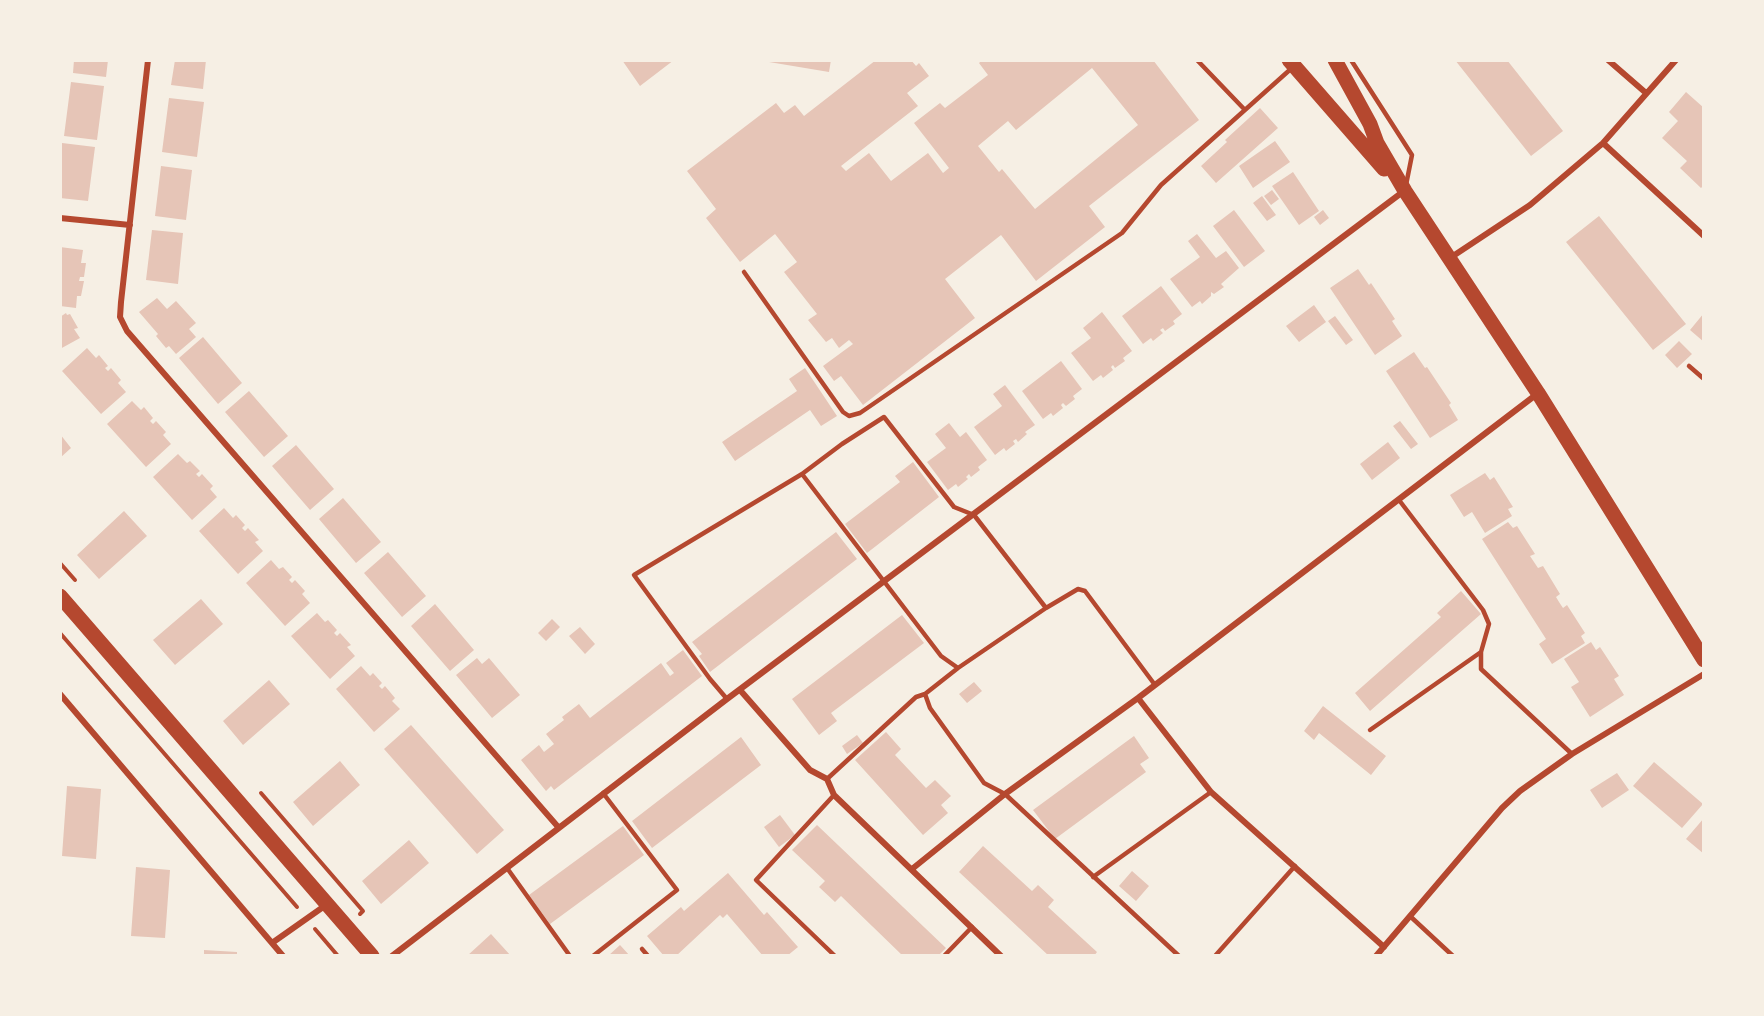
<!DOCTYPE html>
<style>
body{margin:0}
#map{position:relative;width:1764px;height:1016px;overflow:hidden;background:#f6efe4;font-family:Barlow,sans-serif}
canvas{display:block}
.frame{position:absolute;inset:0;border:62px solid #f6efe4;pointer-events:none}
</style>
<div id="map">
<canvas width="1764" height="1016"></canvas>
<div class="frame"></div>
</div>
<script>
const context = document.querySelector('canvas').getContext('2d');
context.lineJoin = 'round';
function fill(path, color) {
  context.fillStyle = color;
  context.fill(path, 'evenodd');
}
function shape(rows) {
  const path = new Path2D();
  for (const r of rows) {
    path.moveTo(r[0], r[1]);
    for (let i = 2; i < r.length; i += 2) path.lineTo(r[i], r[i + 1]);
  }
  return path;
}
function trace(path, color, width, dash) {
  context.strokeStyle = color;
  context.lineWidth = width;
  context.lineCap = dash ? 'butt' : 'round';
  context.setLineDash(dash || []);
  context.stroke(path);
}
const building = shape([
 [74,60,108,60,106,77,73,73],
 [175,60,206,60,203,89,171,85],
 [622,60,674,60,640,86],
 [770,60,831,60,829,72,769,62],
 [876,60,911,60,916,66,919,63,929,76,907,93,918,106,841,166,846,171,869,153,891,181,928,153,943,173,949,168,914,123,940,103,945,108,988,75,979,63,982,60,1153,60,1199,120,1089,206,1105,227,1036,281,1001,235,945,279,975,318,863,405,841,376,834,381,823,366,853,344,849,340,839,348,832,338,826,342,808,320,817,314,784,272,797,262,775,234,740,262,706,218,716,209,687,171,776,103,784,113,795,105,804,116],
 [1092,68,1138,125,1035,209,1002,169,999,172,978,146,1008,121,1016,130],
 [1455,60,1507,60,1563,131,1531,156],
 [71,82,104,86,97,140,64,136],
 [1686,92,1704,108,1704,185,1701,188,1680,168,1687,161,1662,138,1678,121,1669,112],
 [169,98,204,102,197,157,162,152],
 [1260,108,1278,128,1216,183,1201,166,1227,142,1225,140],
 [1275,141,1290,162,1253,188,1239,166],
 [62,143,95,147,88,201,60,198],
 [161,166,192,170,186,220,155,216],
 [1293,172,1319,211,1299,225,1272,186],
 [1272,190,1279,199,1271,205,1264,196],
 [1262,196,1276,215,1267,221,1253,203],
 [1234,210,1265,251,1244,267,1213,226],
 [1323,210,1329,218,1320,225,1314,217],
 [1599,216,1686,324,1653,350,1566,242],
 [152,230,183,233,178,284,146,280],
 [1197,234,1216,258,1226,251,1239,268,1221,284,1224,287,1214,294,1211,292,1211,296,1202,304,1200,301,1192,307,1170,279,1200,257,1188,241],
 [60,247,83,250,81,263,86,263,84,277,80,277,79,281,84,281,81,296,77,296,76,308,60,306],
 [1358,269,1369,285,1371,283,1395,319,1392,321,1402,336,1375,355,1330,288],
 [1161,286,1182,314,1173,321,1175,324,1165,331,1163,328,1160,330,1163,333,1153,341,1151,338,1143,344,1122,316],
 [157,298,167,309,176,301,196,323,189,329,196,337,176,354,169,346,166,348,156,336,158,334,139,312],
 [1314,305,1326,322,1299,342,1286,326],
 [1102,312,1132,351,1123,358,1125,361,1115,368,1113,365,1111,367,1113,370,1103,378,1101,375,1093,381,1071,353,1091,338,1083,328],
 [66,313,67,315,70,314,78,328,74,329,80,338,60,349,60,317],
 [1704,313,1704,342,1690,330],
 [1335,316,1353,340,1346,345,1328,321],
 [203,337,242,383,218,404,179,358],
 [1679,341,1692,354,1677,368,1665,355],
 [87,348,96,358,99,355,108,366,105,368,108,371,111,368,121,380,118,383,126,392,101,414,62,371],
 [1414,352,1425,368,1427,367,1451,403,1449,405,1458,420,1430,438,1386,371],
 [1061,361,1082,389,1073,396,1075,399,1066,406,1063,403,1061,405,1063,408,1053,416,1051,413,1043,419,1022,391],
 [805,368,837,416,821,426,810,410,735,461,722,442,797,391,789,379],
 [1005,385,1035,425,1025,432,1027,434,1018,442,1016,439,1013,441,1015,444,1006,451,1004,448,995,455,974,427,1002,406,993,394],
 [249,391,288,436,264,457,225,412],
 [132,401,141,410,144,407,153,418,150,421,153,424,156,421,166,432,163,435,171,444,146,467,107,424],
 [1400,421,1418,444,1411,449,1393,426],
 [949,423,960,437,966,432,987,460,978,467,980,470,971,477,969,474,966,477,968,479,958,487,956,484,948,490,927,462,946,448,935,434],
 [60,434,71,448,60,458],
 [1388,442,1400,458,1372,480,1360,464],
 [296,445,334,489,310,510,272,466],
 [178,454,187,463,190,461,200,471,196,474,199,477,202,474,213,486,210,489,217,497,192,520,153,477],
 [913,462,939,497,867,553,845,524,900,482,895,476],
 [1485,473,1490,480,1494,477,1513,507,1508,509,1512,516,1485,533,1472,512,1464,517,1450,495],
 [343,498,381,542,356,563,319,519],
 [224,508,233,518,236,515,245,525,242,528,245,531,248,528,259,540,255,542,263,551,238,574,199,531],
 [124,511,147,536,99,579,77,555],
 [1508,522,1513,528,1517,526,1535,554,1530,556,1538,568,1543,566,1560,594,1556,597,1559,602,1563,608,1567,605,1585,633,1581,636,1585,643,1552,664,1539,644,1546,639,1482,539],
 [836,532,857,559,710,672,699,656,702,654,692,642],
 [388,552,426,596,402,617,364,573],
 [271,560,279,569,283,567,292,577,289,580,292,583,295,580,305,591,302,594,310,603,285,626,246,583],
 [1461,591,1481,614,1370,711,1355,693,1441,617,1437,613],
 [201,599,223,624,175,665,153,640],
 [435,604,474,650,450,671,411,626],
 [317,613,325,622,328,620,337,630,334,633,337,636,340,633,351,645,347,647,355,656,330,679,291,636],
 [902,615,924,643,831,713,837,721,819,735,792,699],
 [552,619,560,627,546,641,538,633],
 [580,627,595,644,585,654,569,636],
 [1591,642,1596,650,1600,647,1619,676,1614,679,1624,695,1590,717,1571,687,1579,682,1564,659],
 [683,650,702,676,554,790,551,786,546,791,521,760,539,745,544,752,554,744,546,734,564,720,562,717,579,704,590,718,661,663,670,676,674,673,666,663],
 [477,658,482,664,489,658,520,695,492,718,456,675],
 [361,666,370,676,373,673,382,683,379,686,382,689,385,686,395,698,392,701,400,709,374,732,336,689],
 [269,680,290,704,243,745,223,721],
 [974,682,982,691,967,703,959,694],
 [1323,706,1386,756,1371,775,1319,733,1314,740,1304,731],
 [411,725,504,830,477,854,384,749],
 [886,732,901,749,895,755,926,788,935,780,951,796,941,805,948,813,923,835,855,760],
 [857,735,863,743,847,754,842,746],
 [1134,736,1149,758,1140,764,1146,772,1055,839,1033,810],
 [741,737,761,765,652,848,632,821],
 [340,761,360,785,313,826,293,802],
 [1654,762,1703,804,1682,828,1633,786],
 [1617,773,1629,790,1602,808,1590,790],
 [67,786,101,789,96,859,62,856],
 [780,815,795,835,779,847,764,827],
 [1704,818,1704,854,1686,839],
 [817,825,946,948,938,956,903,956,841,896,835,902,819,887,825,881,792,850],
 [623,826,644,855,550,924,529,895],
 [409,840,429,863,381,904,362,881],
 [983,846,1032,891,1038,885,1054,900,1048,907,1097,952,1094,956,1049,956,959,872],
 [136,867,170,870,165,938,131,936],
 [1132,871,1149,886,1136,901,1119,886],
 [728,873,764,915,767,912,798,947,787,956,763,956,727,914,723,918,720,915,676,956,664,956,647,936,681,907,684,911],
 [491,934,511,956,467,956],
 [620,945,630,956,608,956],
 [204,950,237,952,237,956,204,956]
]);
const path = shape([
 [60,563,75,580],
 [60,633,297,907],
 [261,793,363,911,360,914],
 [315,929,338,956]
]);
const service = shape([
 [1197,60,1245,110],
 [1351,60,1412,155,1406,185],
 [744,272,843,412,849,416,860,413,1122,233,1161,185,1293,67],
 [1689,366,1704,379],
 [802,474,842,444,884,417,954,507,974,515,1046,608],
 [1399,500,1483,610,1489,624,1481,652,1481,669,1572,754],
 [925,694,930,708,984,783,1005,794,1179,956],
 [727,699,710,679,634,575,802,474,941,656,958,668],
 [1370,730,1481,652],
 [827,779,916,697,925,694,958,668,1046,608,1078,589,1085,591,1155,685],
 [834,795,756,880,835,956],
 [507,868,570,956],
 [1093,877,1211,792],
 [1411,917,1453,956],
 [642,949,648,956],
 [593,956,677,890,603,793],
 [944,956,972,927],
 [1215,956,1295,866]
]);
const minor = shape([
 [148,60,121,302,120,317,127,331,559,828],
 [1608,60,1646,93],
 [1603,143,1704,236],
 [60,218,130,225],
 [1450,258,1530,205,1603,143,1676,60],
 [740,690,810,770,827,779,834,795,1001,956],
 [60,694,283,956],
 [1138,698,1211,792,1384,947],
 [912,869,1005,794,1138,698,1537,394],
 [272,943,326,905],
 [392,956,727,699,1404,191],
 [1376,956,1502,808,1520,791,1572,754,1704,674]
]);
const primary = shape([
 [1289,60,1384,169],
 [1335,60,1370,124,1377,143,1405,191,1538,393,1704,660],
 [60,596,372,956]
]);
fill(building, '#e6c5b7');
trace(path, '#b5482f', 4);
trace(service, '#b5482f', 4.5);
trace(minor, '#b5482f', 6);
trace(primary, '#b5482f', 15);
</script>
